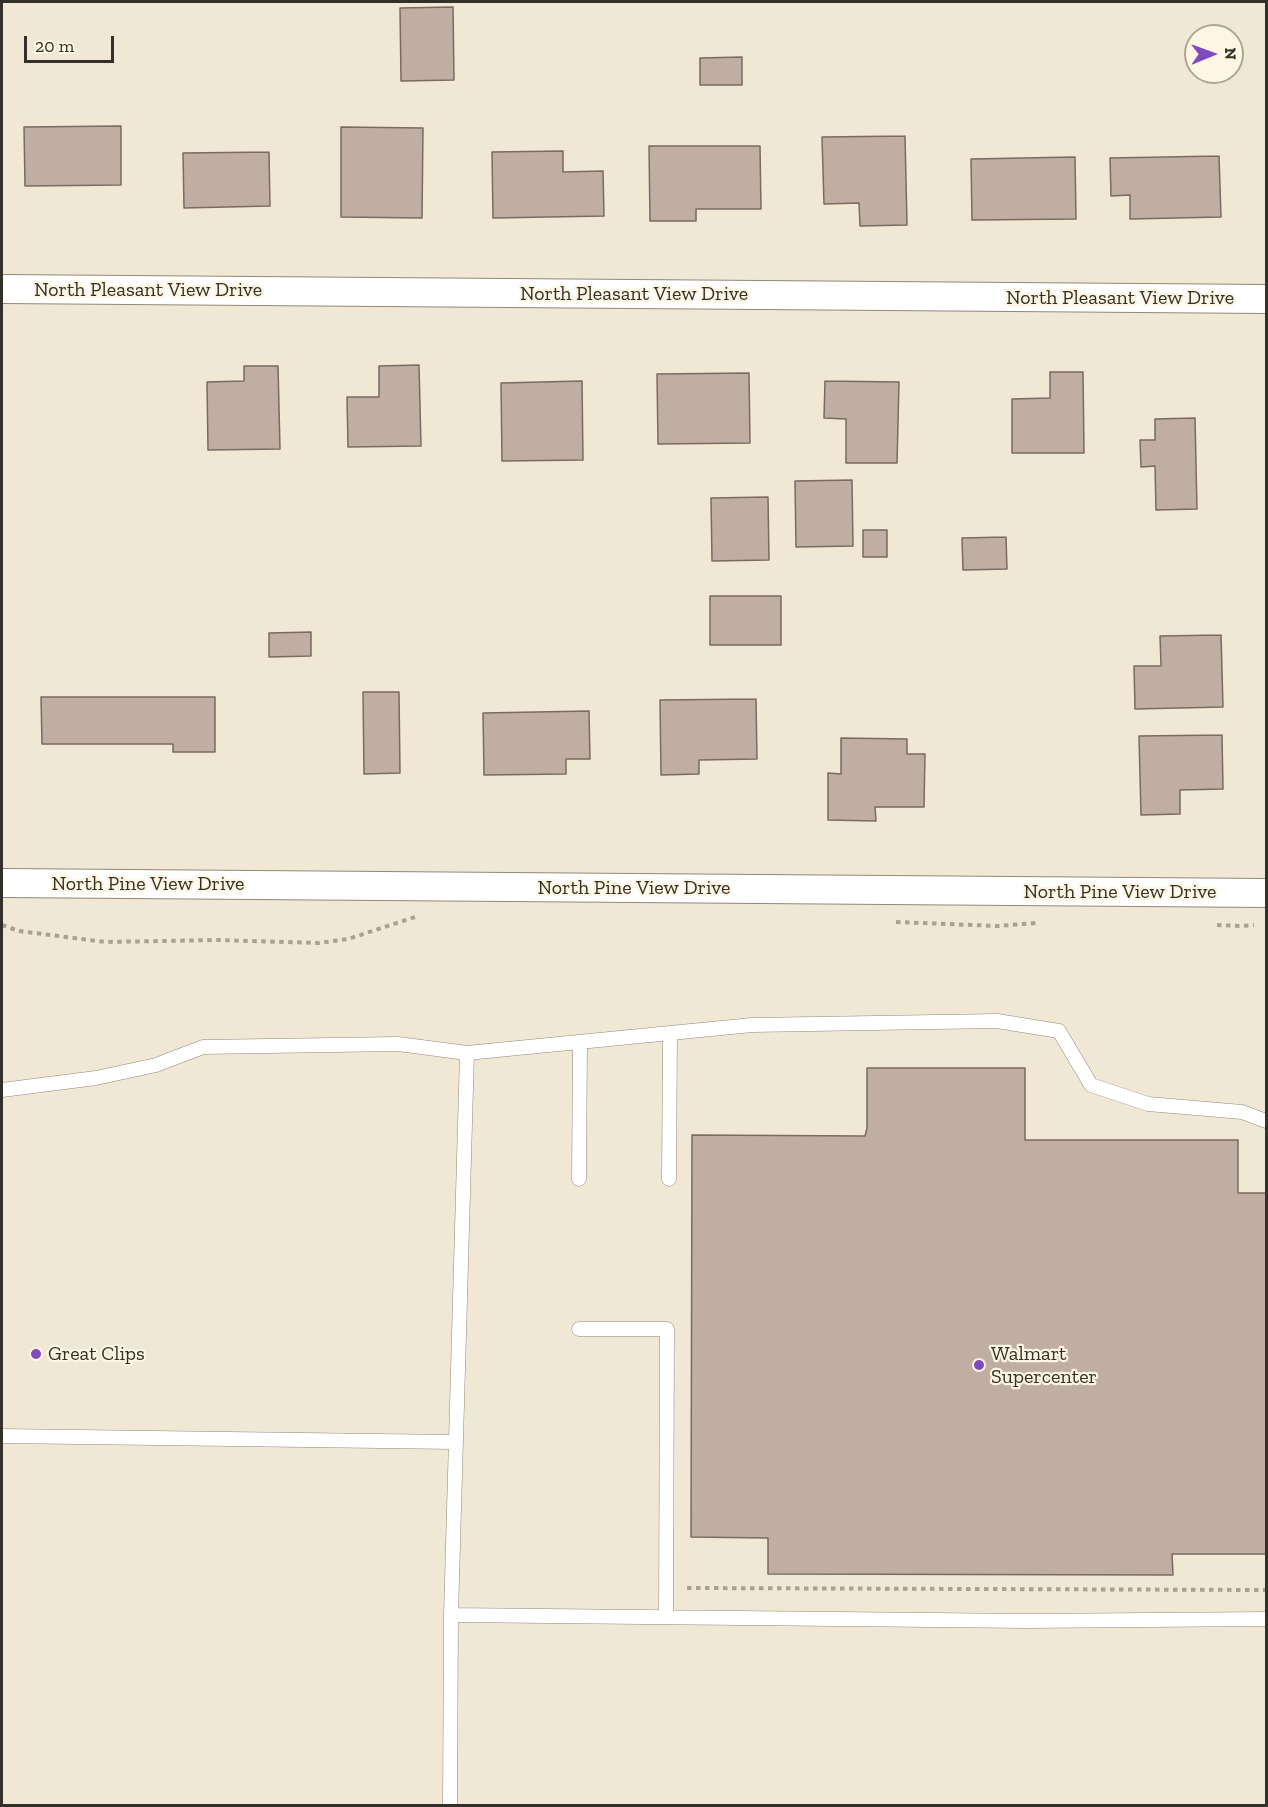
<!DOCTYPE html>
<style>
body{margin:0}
#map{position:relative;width:1268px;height:1807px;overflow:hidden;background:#f1e7d5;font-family:"Zilla Slab",serif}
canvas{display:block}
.frame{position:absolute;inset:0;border:3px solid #332f29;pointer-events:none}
.north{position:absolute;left:1184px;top:24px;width:60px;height:60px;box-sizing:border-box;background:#fef5e2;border:2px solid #ada698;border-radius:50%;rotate:89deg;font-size:16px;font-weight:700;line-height:24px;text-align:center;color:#332f29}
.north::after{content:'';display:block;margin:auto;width:21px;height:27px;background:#8149c0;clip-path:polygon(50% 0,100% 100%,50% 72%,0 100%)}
.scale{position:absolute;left:24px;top:36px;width:90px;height:27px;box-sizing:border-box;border:3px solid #332f29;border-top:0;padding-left:8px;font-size:18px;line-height:21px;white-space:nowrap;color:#332f29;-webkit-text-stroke:4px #fef5e2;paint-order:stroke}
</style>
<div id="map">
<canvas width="1268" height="1807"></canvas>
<div class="frame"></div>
<div class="north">N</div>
<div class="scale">20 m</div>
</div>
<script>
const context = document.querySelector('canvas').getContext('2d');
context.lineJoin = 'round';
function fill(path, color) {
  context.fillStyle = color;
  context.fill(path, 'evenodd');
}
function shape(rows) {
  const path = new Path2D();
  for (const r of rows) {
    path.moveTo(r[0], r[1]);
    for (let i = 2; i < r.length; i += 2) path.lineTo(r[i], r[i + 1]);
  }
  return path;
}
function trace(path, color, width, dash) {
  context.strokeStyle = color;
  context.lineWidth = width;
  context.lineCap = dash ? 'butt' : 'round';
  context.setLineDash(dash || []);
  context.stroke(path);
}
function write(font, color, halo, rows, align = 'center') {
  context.font = font + ' "Zilla Slab",serif';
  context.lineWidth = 4.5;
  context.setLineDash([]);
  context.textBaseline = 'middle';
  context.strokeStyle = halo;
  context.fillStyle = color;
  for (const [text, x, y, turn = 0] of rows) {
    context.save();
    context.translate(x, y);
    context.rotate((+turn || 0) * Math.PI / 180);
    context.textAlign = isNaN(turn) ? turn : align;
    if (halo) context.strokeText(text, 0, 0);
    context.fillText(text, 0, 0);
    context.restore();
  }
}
const building = shape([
 [453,7,454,80,401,81,400,8,453,7],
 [742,57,742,85,700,85,700,58,742,57],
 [121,126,121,185,25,186,24,127,121,126],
 [341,127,423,128,422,218,341,217,341,127],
 [905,136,907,225,860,226,859,203,824,204,822,137,905,136],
 [649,146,760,146,761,209,696,209,696,221,650,221,649,146],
 [563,151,563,172,603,171,604,216,493,218,492,152,563,151],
 [269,152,270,206,184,208,183,153,269,152],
 [1219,156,1221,217,1130,219,1130,195,1111,196,1110,158,1219,156],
 [1075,157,1076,219,972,220,971,159,1075,157],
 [419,365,421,446,348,447,347,397,379,397,379,366,419,365],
 [244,366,278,366,280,449,208,450,207,382,244,381,244,366],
 [1050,372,1083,372,1084,453,1012,453,1012,399,1050,398,1050,372],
 [749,373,750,443,658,444,657,374,749,373],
 [582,381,583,460,502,461,501,383,582,381],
 [825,381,899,382,897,463,846,463,846,419,824,418,825,381],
 [1195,418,1197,509,1156,510,1155,466,1141,467,1140,440,1155,440,1155,419,1195,418],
 [852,480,853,546,796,547,795,481,852,480],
 [768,497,769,560,712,561,711,498,768,497],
 [863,530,887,530,887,557,863,557,863,530],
 [1006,537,1007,569,963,570,962,538,1006,537],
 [710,596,781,596,781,645,710,645,710,596],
 [311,632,311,656,269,657,269,633,311,632],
 [1221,635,1223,707,1135,709,1134,666,1161,666,1160,636,1221,635],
 [363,692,399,692,400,773,364,774,363,692],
 [41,697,215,697,215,752,173,752,173,744,42,744,41,697],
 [756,699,757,759,699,760,699,774,661,775,660,700,756,699],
 [589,711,590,759,566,759,566,774,484,775,483,713,589,711],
 [1222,735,1223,789,1180,790,1180,814,1141,815,1139,736,1222,735],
 [841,738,907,739,907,754,925,754,924,807,875,807,876,821,828,820,828,773,841,774,841,738],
 [867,1068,1025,1068,1025,1140,1238,1140,1238,1193,1266,1193,1266,1554,1172,1554,1173,1575,768,1574,768,1538,691,1537,692,1135,865,1136,867,1128,867,1068]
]);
const path = shape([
 [896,922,998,926,1036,923],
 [2,925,19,931,105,942,217,940,319,943,348,939,415,917],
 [1217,925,1241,926,1254,925],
 [687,1588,1266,1590]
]);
const lane = shape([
 [467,1053,752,1025,997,1021,1059,1031,1091,1085,1148,1104,1242,1112,1266,1121],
 [2,1090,96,1078,156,1065,203,1047,398,1044,467,1053,451,1615,450,1806],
 [579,1179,580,1042],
 [669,1179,670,1033],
 [579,1329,667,1329,666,1617],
 [2,1436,455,1442],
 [451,1615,1028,1621,1266,1619]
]);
const street = shape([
 [2,289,1266,299],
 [2,883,1266,893]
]);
const markers = [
 [36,1354,6,"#8149c0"],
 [979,1365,6,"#8149c0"]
];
const streetNames = [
 ["North Pleasant View Drive",148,290],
 ["North Pleasant View Drive",634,294],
 ["North Pleasant View Drive",1120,298],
 ["North Pine View Drive",148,884],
 ["North Pine View Drive",634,888],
 ["North Pine View Drive",1120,892]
];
const poiNames = [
 ["Great Clips",48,1354],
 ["Walmart",991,1354],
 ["Supercenter",991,1377]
];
fill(building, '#c0aea3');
trace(building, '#7a6a60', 1.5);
trace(lane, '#918878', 15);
trace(street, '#918878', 30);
trace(path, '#a8a093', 4, [4.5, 4.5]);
trace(lane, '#fff', 14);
trace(street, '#fff', 28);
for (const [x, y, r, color] of markers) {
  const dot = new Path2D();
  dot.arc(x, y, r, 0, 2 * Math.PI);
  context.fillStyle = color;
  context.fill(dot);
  trace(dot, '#fef5e2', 2);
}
write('20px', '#332f29', '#fef5e2', streetNames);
write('20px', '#332f29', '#fef5e2', poiNames, 'left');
</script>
